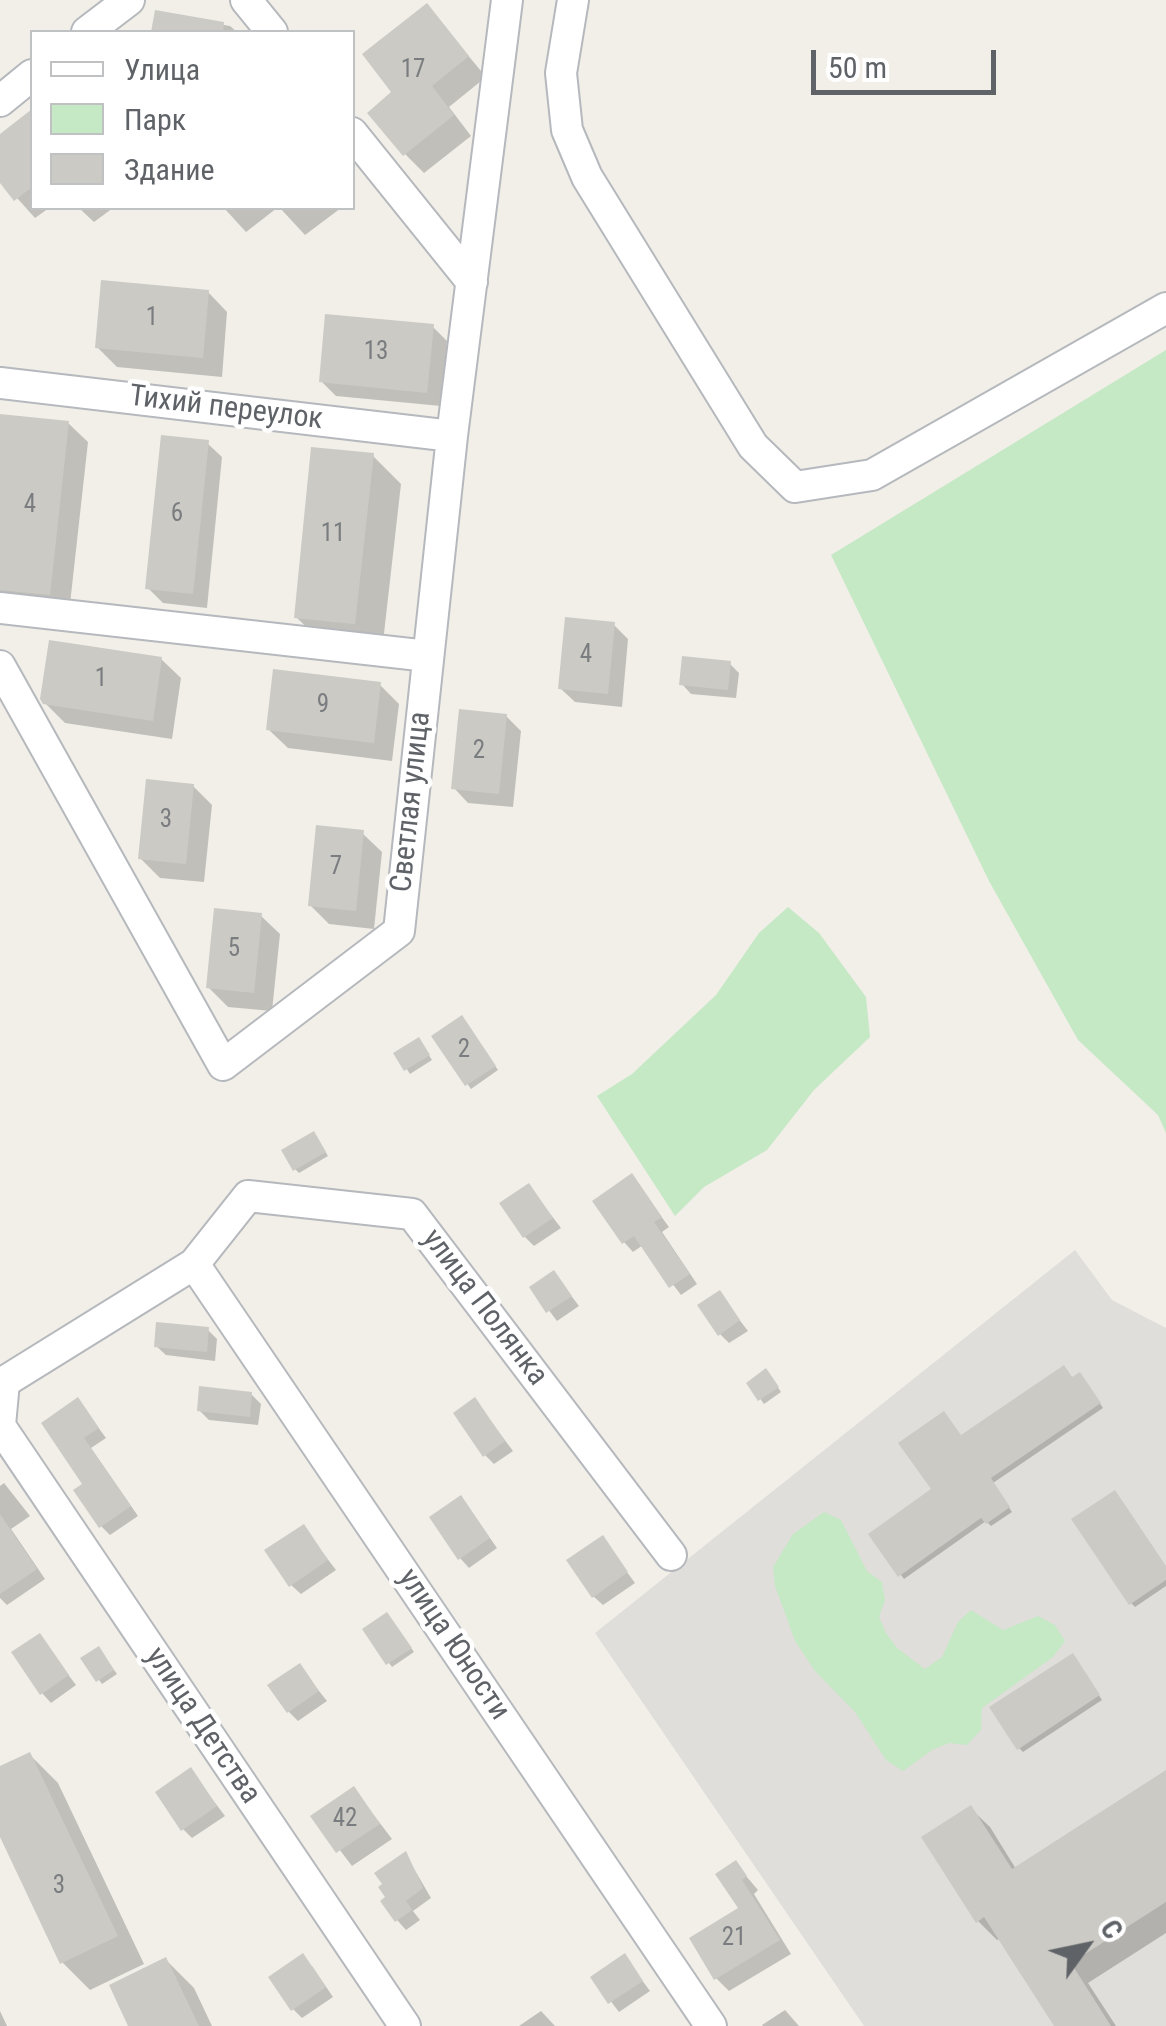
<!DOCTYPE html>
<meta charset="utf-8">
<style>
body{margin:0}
#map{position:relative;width:1166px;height:2026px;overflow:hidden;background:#f1efe8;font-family:"Roboto Condensed",sans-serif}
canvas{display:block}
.legend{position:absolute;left:30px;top:30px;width:325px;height:180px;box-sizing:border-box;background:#fff;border:2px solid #bfc1c3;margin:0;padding:12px 18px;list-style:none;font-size:30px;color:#5f6368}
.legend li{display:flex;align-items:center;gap:20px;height:50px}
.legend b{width:50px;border:2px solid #bfc1c3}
.north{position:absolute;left:1036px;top:1896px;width:100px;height:100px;-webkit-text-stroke:8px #fff;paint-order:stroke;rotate:57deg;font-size:28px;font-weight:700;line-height:40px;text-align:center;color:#5f6368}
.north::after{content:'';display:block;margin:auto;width:35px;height:45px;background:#5f6368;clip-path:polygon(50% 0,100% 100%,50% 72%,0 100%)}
.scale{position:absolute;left:811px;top:50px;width:185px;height:45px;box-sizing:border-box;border:5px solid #5f6368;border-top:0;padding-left:12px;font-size:30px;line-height:35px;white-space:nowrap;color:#5f6368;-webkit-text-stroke:8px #fff;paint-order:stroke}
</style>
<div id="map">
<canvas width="1166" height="2026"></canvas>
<ul class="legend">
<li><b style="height:12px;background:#fff"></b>Улица</li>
<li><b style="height:28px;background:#c5e8c5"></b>Парк</li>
<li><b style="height:28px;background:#cccac5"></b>Здание</li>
</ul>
<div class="north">С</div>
<div class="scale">50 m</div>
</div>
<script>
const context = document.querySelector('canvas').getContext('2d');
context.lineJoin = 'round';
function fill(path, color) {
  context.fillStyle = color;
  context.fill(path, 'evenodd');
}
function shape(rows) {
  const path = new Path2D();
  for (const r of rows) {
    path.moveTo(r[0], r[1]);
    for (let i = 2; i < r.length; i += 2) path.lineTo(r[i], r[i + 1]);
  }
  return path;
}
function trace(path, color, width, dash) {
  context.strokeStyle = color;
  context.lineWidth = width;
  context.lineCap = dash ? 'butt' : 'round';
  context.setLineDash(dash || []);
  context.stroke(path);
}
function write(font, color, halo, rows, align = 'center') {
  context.font = font + ' "Roboto Condensed",sans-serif';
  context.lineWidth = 9;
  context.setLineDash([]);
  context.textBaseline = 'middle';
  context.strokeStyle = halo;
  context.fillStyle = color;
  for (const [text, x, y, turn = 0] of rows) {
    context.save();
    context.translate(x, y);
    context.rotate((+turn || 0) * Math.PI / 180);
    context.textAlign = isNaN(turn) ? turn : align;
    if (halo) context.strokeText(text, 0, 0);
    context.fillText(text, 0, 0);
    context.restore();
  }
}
const industrial = shape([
 [1075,1250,1112,1300,1166,1328,1166,2026,864,2026,595,1633]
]);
const green = shape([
 [1166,350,1166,1133,1158,1115,1078,1040,989,881,831,555],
 [788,907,819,933,866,997,870,1037,814,1090,767,1150,704,1187,675,1216,597,1096,632,1074,716,995,759,933],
 [824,1512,841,1520,867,1571,882,1582,885,1600,879,1617,886,1633,897,1648,925,1669,942,1657,958,1622,971,1610,1003,1630,1038,1616,1055,1625,1065,1641,1053,1657,982,1708,981,1730,967,1745,949,1743,932,1750,903,1771,886,1760,855,1712,815,1671,795,1641,775,1586,773,1567,793,1534]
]);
const shadow = shape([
 [427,6,486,77,449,107,471,136,424,173,405,154,395,92],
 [157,13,230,26,237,32,153,32],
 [26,118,32,125,32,208,49,208,35,218,0,179,0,138],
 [79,208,113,208,94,222],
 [224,208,277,208,246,232],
 [280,208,341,208,305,235],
 [208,292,227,312,222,377,117,367,97,347],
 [432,326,447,341,441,406,336,396,321,381],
 [68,423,88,442,69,613,0,602,0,435],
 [207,443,222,457,207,608,163,603,148,588],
 [373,456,401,484,382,651,324,644,296,617],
 [614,625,628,639,622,707,575,702,560,688],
 [161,659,181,678,172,739,65,723,45,703],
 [730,664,739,673,736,698,691,694,682,684],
 [380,685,399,704,392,761,288,748,268,729],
 [506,716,521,731,513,807,468,803,454,788],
 [193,786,212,805,204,882,160,878,140,858],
 [362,833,382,852,374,929,329,924,310,905],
 [260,915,280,934,272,1011,228,1007,208,987],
 [465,1022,498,1070,471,1089,435,1037],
 [422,1044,432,1060,410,1074,397,1054],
 [317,1138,328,1156,299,1173,295,1169],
 [632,1177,669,1227,662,1232,697,1284,681,1295,643,1245,633,1252,624,1242],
 [529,1186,561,1228,534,1246,525,1237],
 [554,1273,579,1306,557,1321,532,1288],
 [719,1293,748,1331,729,1343,720,1334],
 [208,1330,217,1339,215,1361,166,1355,156,1346],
 [770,1376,781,1392,764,1404,749,1383],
 [1083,1379,1103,1408,993,1483,1012,1512,991,1526,986,1521,904,1579,871,1535,935,1489,961,1438,1072,1380],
 [251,1394,261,1404,258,1425,209,1420,199,1410],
 [78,1400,106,1438,91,1448,138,1516,110,1535,101,1526,86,1484],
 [475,1400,513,1451,494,1464,485,1455],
 [4,1483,30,1516,11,1529,45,1579,7,1605,0,1598,0,1486],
 [469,1508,497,1548,469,1568,460,1558],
 [303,1527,336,1570,301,1594,291,1585],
 [602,1538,635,1583,603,1605,593,1596],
 [1166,1568,1166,1586,1135,1607,1131,1603],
 [391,1619,414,1652,392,1667,365,1630],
 [39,1636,76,1685,51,1703,42,1693],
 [102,1653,117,1674,102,1684,84,1659],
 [1076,1660,1102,1700,1023,1752,1019,1748],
 [299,1666,327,1701,298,1721,289,1712],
 [30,1755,58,1783,144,1964,90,1990,62,1962,0,1831,0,1769],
 [191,1771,225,1816,192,1838,183,1829],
 [1166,1777,1166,1933,1088,1983,1116,2026,1057,2026,1001,1938,997,1940,978,1921,970,1808,990,1827,1016,1869],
 [354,1789,392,1839,352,1866,314,1816],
 [406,1855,431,1898,413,1911,420,1920,406,1930,397,1920],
 [735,1863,758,1890,754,1894,791,1954,729,1991,716,1978,742,1909],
 [625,1957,650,1991,619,2012,593,1978],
 [166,1960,194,1988,212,2026,131,2026],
 [312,1966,333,1997,302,2018,293,2009],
 [785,2010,799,2026,763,2026,762,2025],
 [0,2011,7,2026,0,2026],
 [541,2011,555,2026,519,2026]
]);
const building = shape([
 [427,3,469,56,432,86,454,115,403,156,367,113,391,92,362,54],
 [155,10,224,22,223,32,151,32],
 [32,109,32,187,14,201,0,183,0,134],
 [101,280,209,290,203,358,95,348],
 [325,314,434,324,427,393,319,382],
 [0,414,69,421,50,595,0,590],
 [161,435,209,440,193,594,145,589],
 [311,447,374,453,355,624,294,618],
 [565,617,615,622,608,694,558,689],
 [49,640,162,657,153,721,43,704,40,699],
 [682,656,731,661,728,690,679,685],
 [273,669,381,682,374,743,266,730],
 [459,709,507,714,499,794,451,789],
 [146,779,194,784,186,864,138,859],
 [316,825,364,830,356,911,308,906],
 [214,908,262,913,254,993,206,988],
 [462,1015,496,1066,465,1086,431,1036],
 [419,1037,430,1055,404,1071,393,1053],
 [314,1131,326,1152,293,1171,281,1150],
 [632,1173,662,1217,654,1222,690,1274,669,1288,634,1236,622,1244,592,1201],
 [529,1183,553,1218,523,1238,499,1203],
 [554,1270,572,1296,546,1313,529,1287],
 [720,1290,740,1320,718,1336,697,1305],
 [156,1322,209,1327,207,1352,154,1347],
 [1064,1365,1072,1377,1080,1372,1101,1403,991,1478,1010,1507,986,1524,981,1518,898,1577,868,1534,931,1489,898,1443,944,1411,961,1435],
 [766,1368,779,1387,758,1401,746,1383],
 [199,1386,252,1392,250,1417,197,1411],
 [78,1397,99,1428,84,1438,131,1506,99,1528,73,1490,82,1484,41,1423],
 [475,1397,505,1441,483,1457,453,1413],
 [1115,1490,1166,1566,1166,1580,1129,1605,1071,1519],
 [461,1495,490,1538,458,1560,429,1517],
 [0,1514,37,1569,0,1594],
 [304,1524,328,1560,289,1587,264,1550],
 [603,1535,628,1572,592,1598,566,1560],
 [387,1612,412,1648,386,1665,362,1629],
 [40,1633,69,1675,40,1695,11,1652],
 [99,1646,114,1670,96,1682,80,1658],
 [1073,1653,1100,1695,1017,1750,989,1707],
 [300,1663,319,1691,287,1713,267,1685],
 [30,1752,118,1936,60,1964,0,1837,0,1766],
 [191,1767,217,1806,181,1831,155,1792],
 [1166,1770,1166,1902,1071,1963,1111,2026,1054,2026,984,1917,976,1923,921,1837,971,1805,1012,1869],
 [354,1786,380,1824,336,1853,310,1816],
 [406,1851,423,1888,406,1901,412,1910,395,1922,380,1901,385,1897,378,1887,382,1884,374,1873],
 [736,1860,747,1876,742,1880,780,1940,714,1980,689,1938,738,1908,715,1874],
 [303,1953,326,1987,291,2011,268,1977],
 [625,1953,643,1981,608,2004,590,1977],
 [166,1957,199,2026,128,2026,109,1985]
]);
const street = shape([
 [246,0,272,32],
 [573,0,561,73,567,130,587,177,753,446,795,487,872,475,1166,308],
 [87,32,129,0],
 [0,101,32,75],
 [352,133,472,282],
 [0,383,452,436],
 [0,608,428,656],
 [0,666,223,1065,399,931,452,436,507,0],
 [194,1264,711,2026],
 [0,1425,4,1382,194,1264,248,1196,412,1214,671,1555],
 [0,1426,405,2026]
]);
const numberNames = [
 ["17",413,71],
 ["1",152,319],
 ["13",376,353],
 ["4",30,506],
 ["6",177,515],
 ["11",333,535],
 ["4",586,656],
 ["1",101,680],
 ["9",323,706],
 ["2",479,752],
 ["3",166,821],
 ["7",336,868],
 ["5",234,950],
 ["2",464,1051],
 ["42",345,1820],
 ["3",59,1887],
 ["21",734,1939]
];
const streetNames = [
 ["Тихий переулок",226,409,7],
 ["Светлая улица",412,802,-84],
 ["улица Полянка",484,1308,53],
 ["улица Юности",453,1645,56],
 ["улица Детства",202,1726,56]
];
fill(industrial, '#e0deda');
fill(green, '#c5e8c5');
fill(shadow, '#0003');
fill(building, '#cccac5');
trace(street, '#b5b8bc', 34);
trace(street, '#fff', 30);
write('25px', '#7a7d7f', null, numberNames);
write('30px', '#5f6368', '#fff', streetNames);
</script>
